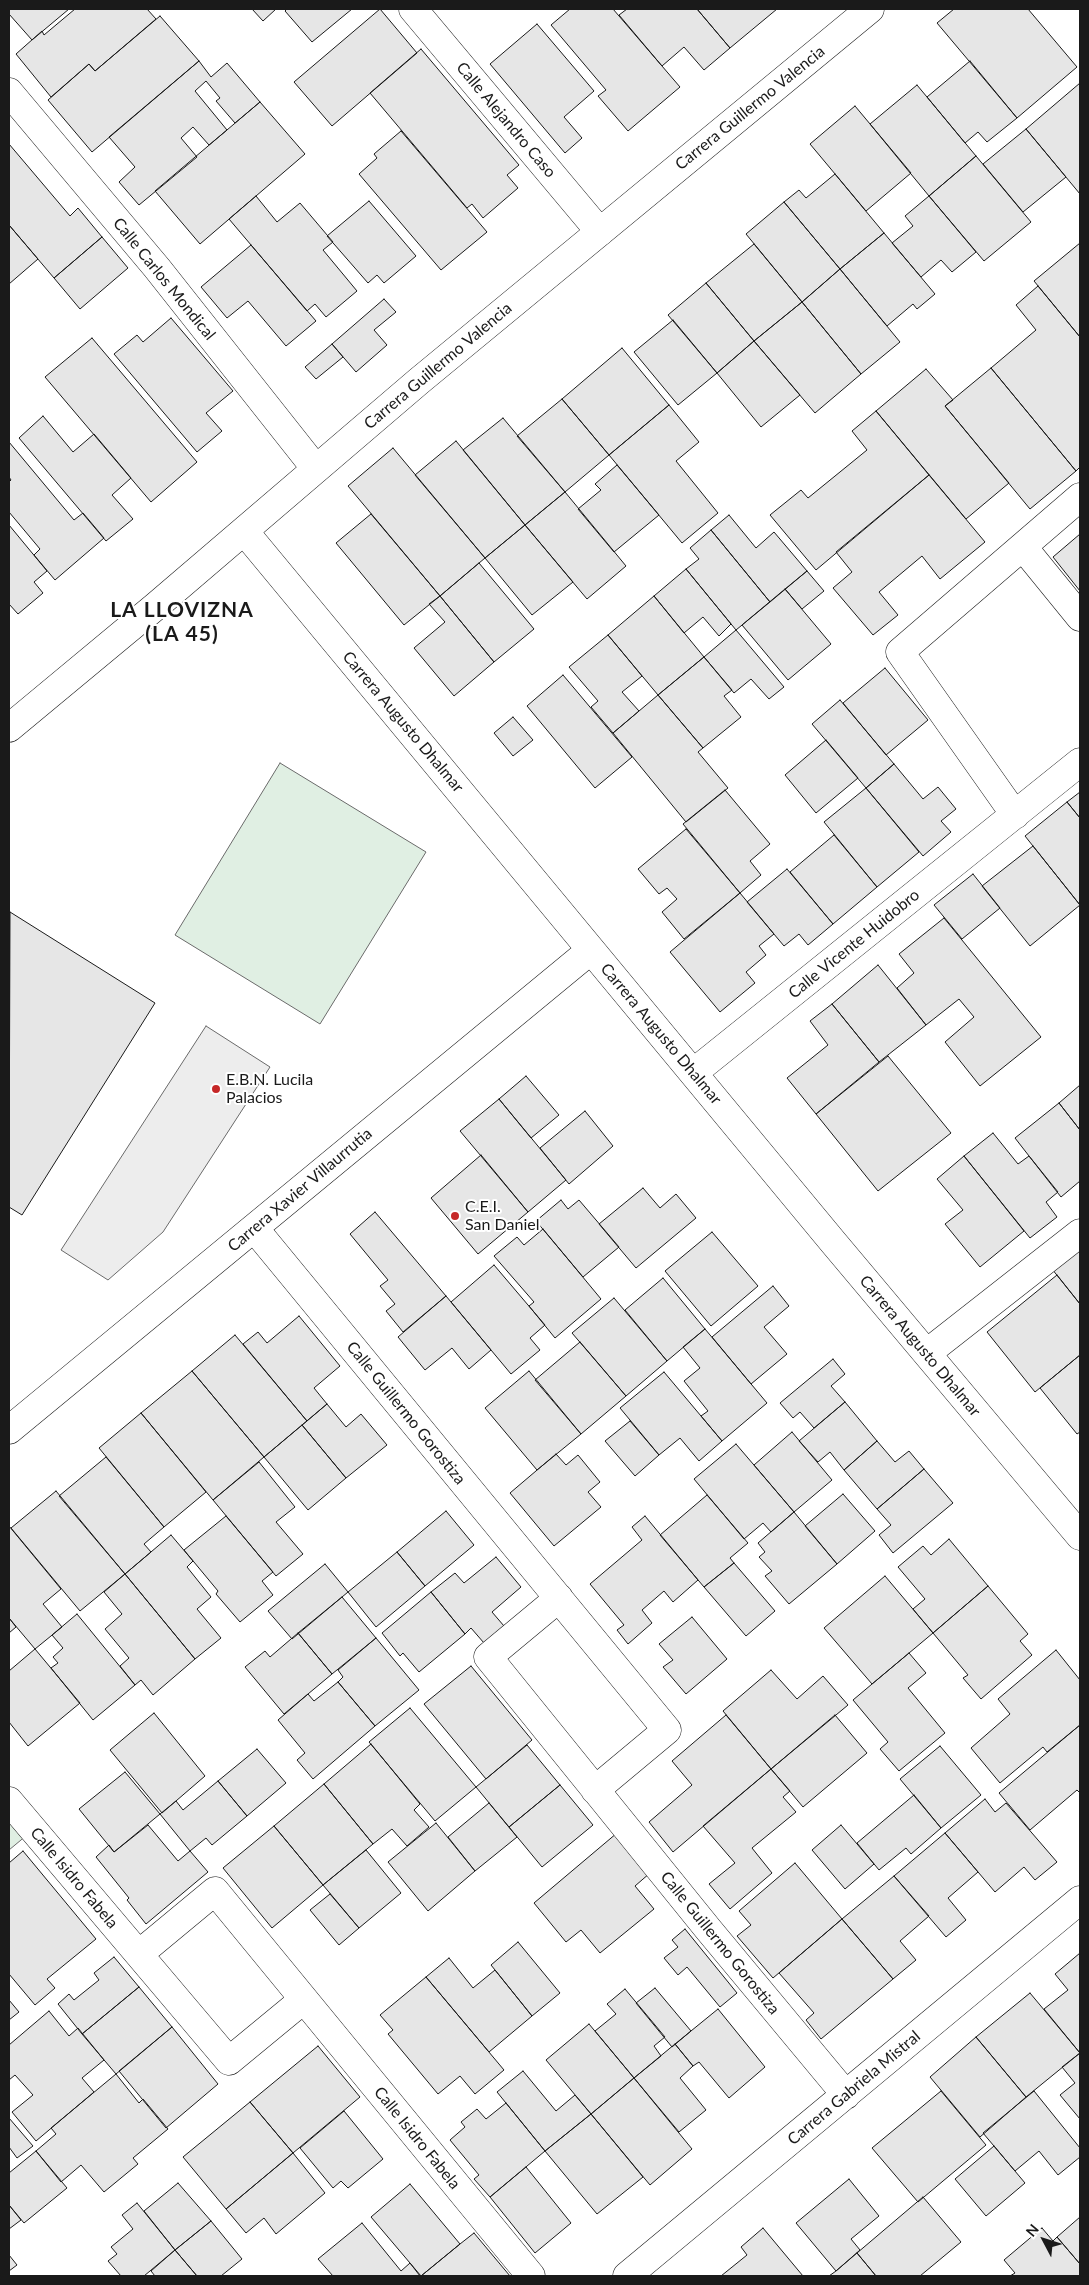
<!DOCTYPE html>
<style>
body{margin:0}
#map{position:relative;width:1089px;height:2285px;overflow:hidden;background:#fff;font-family:Lato,sans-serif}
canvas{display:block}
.frame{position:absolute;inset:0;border:10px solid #1a1a1a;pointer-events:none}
.north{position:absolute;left:1019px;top:2215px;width:50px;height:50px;-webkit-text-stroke:4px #fff;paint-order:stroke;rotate:310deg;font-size:14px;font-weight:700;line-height:20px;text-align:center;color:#1a1a1a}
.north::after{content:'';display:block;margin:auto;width:18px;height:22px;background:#1a1a1a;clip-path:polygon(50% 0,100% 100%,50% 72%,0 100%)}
</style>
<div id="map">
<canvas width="1089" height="2285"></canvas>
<div class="frame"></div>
<div class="north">N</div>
</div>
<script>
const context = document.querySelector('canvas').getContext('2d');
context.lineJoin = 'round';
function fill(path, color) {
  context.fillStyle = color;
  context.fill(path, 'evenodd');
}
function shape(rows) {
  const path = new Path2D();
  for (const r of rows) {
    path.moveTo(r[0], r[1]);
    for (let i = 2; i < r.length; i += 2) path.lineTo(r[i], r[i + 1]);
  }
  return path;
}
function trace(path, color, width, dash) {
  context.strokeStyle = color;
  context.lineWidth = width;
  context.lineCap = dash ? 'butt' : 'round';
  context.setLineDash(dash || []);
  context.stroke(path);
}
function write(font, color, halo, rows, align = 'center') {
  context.font = font + ' Lato,sans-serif';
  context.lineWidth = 4;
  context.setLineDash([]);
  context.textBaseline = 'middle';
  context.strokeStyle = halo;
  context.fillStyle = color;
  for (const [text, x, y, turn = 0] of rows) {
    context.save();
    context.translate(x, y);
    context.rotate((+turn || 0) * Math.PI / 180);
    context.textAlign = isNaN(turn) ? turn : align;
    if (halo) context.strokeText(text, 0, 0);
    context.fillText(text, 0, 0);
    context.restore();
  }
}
const green = shape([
 [280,763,426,852,320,1024,175,935,280,763],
 [9,1801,33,1830,9,1850,9,1801]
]);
const parking = shape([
 [206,1026,270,1067,163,1232,108,1280,61,1250,206,1026]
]);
const building = shape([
 [9,9,69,9,32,40,9,14,9,9],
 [75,9,147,9,156,19,95,71,89,64,51,97,16,54,42,31,44,35,75,9],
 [252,9,276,9,263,21,252,9],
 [287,9,352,9,312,42,285,11,287,9],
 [380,9,417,53,332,126,294,82,380,9],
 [570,9,613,9,680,87,628,131,598,96,606,90,551,25,570,9],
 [627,9,697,9,730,48,704,70,684,47,662,66,619,15,627,9],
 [697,9,777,9,730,48,697,9],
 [954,9,1028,9,1077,67,1017,118,937,23,954,9],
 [160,16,199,61,92,152,48,100,89,64,95,71,160,16],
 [537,24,594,91,564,117,582,138,565,153,490,64,537,24],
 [421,49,519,165,507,175,518,188,483,218,472,204,467,208,370,93,421,49],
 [199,61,211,77,227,63,260,102,235,123,216,101,220,98,206,81,195,91,227,130,209,145,193,127,181,138,197,157,139,205,119,182,135,167,109,137,199,61],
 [970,61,1017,118,987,142,978,132,965,143,927,97,970,61],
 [1080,83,1080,194,1026,129,1080,83],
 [917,85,976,156,929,196,870,124,917,85],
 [260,102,305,154,200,244,155,191,260,102],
 [855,106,911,173,866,211,810,144,855,106],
 [1026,129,1066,177,1023,212,983,164,1026,129],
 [401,131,487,232,441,270,359,174,377,158,374,154,401,131],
 [9,144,70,216,78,208,102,237,54,278,9,225,9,144],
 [976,156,1031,222,984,261,929,196,976,156],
 [835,174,884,233,840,269,784,202,799,190,806,198,835,174],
 [256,196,277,222,300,203,333,242,323,250,357,291,326,317,315,304,307,311,229,219,256,196],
 [929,196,976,252,952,272,941,260,921,277,892,243,913,226,905,216,929,196],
 [369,201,416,256,384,283,377,275,368,283,327,236,369,201],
 [784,202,840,269,802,302,746,234,784,202],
 [9,225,38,259,9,284,9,225],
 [884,233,935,294,917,309,913,304,887,326,840,269,884,233],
 [102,237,128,268,80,309,54,278,102,237],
 [1080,243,1080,337,1034,281,1080,243],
 [754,244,802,302,754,341,706,283,754,244],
 [251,245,316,321,286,346,248,301,227,318,201,287,251,245],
 [840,269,900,342,861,374,802,302,840,269],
 [706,283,754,341,717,373,668,315,706,283],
 [1038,286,1080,337,1080,467,1076,471,991,368,1036,330,1016,305,1038,286],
 [384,299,396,312,374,330,387,345,356,372,332,344,384,299],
 [802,302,861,374,815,413,754,341,802,302],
 [171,318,233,391,206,413,222,431,197,452,114,354,137,335,143,342,171,318],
 [673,320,717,373,678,405,634,352,673,320],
 [92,338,197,462,151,502,45,377,92,338],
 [754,341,800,395,761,427,717,373,754,341],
 [332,344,343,357,316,379,305,367,332,344],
 [622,348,669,405,609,455,562,399,622,348],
 [991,368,1076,471,1030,509,945,406,991,368],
 [926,369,953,400,945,406,1009,483,966,519,876,411,926,369],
 [562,399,609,455,565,492,517,436,562,399],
 [669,405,699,442,676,461,718,513,682,543,609,455,669,405],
 [876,411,929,475,816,570,770,515,801,490,808,498,867,450,852,431,876,411],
 [43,416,73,452,94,434,131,478,112,495,133,519,106,541,19,438,43,416],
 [503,418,565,492,525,525,463,450,503,418],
 [456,441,525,525,485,558,415,475,456,441],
 [9,442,74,520,83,513,104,538,55,580,34,555,40,549,9,512,9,482,11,480,9,477,9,442],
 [393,448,485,558,440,596,348,486,393,448],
 [617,465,659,515,614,552,578,509,601,490,595,484,617,465],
 [929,475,985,542,940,579,922,556,879,592,898,615,873,635,833,588,852,572,836,552,929,475],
 [565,492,626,566,587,599,525,525,565,492],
 [371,514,440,596,404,625,336,543,371,514],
 [729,515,756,548,774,532,807,571,770,602,711,530,729,515],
 [9,525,47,571,34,582,43,593,18,614,9,604,9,525],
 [525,525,573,582,532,615,485,558,525,525],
 [711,530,770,602,736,630,686,569,699,559,690,548,711,530],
 [1080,534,1080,591,1053,557,1080,534],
 [479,563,534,629,494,662,440,596,479,563],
 [686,569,731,624,719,636,703,617,684,633,654,596,686,569],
 [807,571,824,591,802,609,785,589,807,571],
 [785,589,831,644,788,680,742,625,785,589],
 [440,596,494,662,454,696,414,648,445,622,429,604,440,596],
 [654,596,704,657,658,695,608,635,654,596],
 [736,630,784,687,769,699,751,679,734,693,704,657,736,630],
 [608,635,642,676,622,692,639,711,613,733,591,707,598,701,569,667,608,635],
 [704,657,732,690,724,696,741,717,703,748,658,695,704,657],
 [885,668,928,720,886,755,843,703,885,668],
 [563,675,632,757,595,788,527,706,563,675],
 [658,695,703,748,698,752,728,788,686,822,613,733,658,695],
 [840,700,894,764,866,788,812,724,840,700],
 [513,717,533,740,513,756,494,733,513,717],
 [826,740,858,778,816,813,785,775,826,740],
 [894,764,923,799,938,787,956,809,941,821,951,832,923,856,866,788,894,764],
 [866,788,919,852,877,887,824,822,866,788],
 [725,790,770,844,750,861,761,875,740,893,683,824,725,790],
 [1080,792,1080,818,1067,802,1080,792],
 [1067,802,1080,818,1080,905,1025,836,1067,802],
 [686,829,740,893,684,939,662,912,677,899,667,888,659,894,638,869,686,829],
 [834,835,877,887,833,924,790,872,834,835],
 [1033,846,1080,905,1030,946,982,886,1033,846],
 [787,869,833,924,808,945,799,934,784,946,747,902,787,869],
 [973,874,1000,908,962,939,934,905,973,874],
 [740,893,774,934,759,946,766,955,746,972,755,983,720,1012,670,952,740,893],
 [10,912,155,1003,22,1215,9,1207,10,912],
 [944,918,1041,1037,980,1086,945,1042,974,1017,959,999,926,1025,897,988,914,973,899,954,944,918],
 [878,965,926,1025,879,1062,832,1004,878,965],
 [832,1004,879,1062,816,1114,787,1078,828,1045,810,1021,832,1004],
 [888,1056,951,1133,878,1191,816,1114,888,1056],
 [526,1076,559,1115,531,1138,499,1099,526,1076],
 [1080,1085,1080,1130,1059,1103,1080,1085],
 [499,1099,566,1180,528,1212,460,1131,499,1099],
 [1059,1103,1080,1130,1080,1181,1061,1197,1015,1138,1059,1103],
 [585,1111,613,1146,569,1184,540,1148,585,1111],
 [993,1133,1018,1164,1029,1156,1058,1192,1046,1202,1057,1217,1030,1238,964,1156,993,1133],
 [481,1155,528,1212,478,1254,431,1198,481,1155],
 [964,1156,1024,1231,980,1267,945,1224,963,1210,937,1179,964,1156],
 [643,1188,660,1208,676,1194,696,1218,636,1268,599,1224,643,1188],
 [561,1200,568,1209,579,1200,619,1247,583,1277,536,1221,561,1200],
 [375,1212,446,1296,403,1332,386,1311,395,1304,380,1286,388,1280,350,1234,375,1212],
 [543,1229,601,1299,555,1338,529,1306,534,1302,494,1256,517,1237,524,1245,543,1229],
 [712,1232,758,1286,711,1326,665,1271,712,1232],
 [1080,1246,1080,1304,1052,1269,1080,1246],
 [494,1265,545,1325,530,1338,540,1350,511,1374,451,1302,494,1265],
 [1057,1275,1080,1304,1080,1355,1035,1392,987,1332,1057,1275],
 [663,1278,705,1329,667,1361,625,1310,663,1278],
 [773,1286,789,1306,764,1327,787,1354,751,1384,712,1337,773,1286],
 [446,1296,491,1350,469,1369,452,1348,425,1370,398,1337,446,1296],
 [614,1298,667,1361,626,1396,572,1333,614,1298],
 [299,1316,340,1366,314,1388,327,1404,307,1421,243,1344,258,1332,267,1343,299,1316],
 [705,1329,767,1403,722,1441,701,1416,708,1411,684,1381,700,1368,683,1347,705,1329],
 [235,1335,307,1421,264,1457,192,1371,235,1335],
 [580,1342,626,1396,581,1434,535,1380,580,1342],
 [1080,1355,1080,1432,1077,1434,1040,1388,1080,1355],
 [833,1359,845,1374,831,1386,845,1402,814,1428,800,1412,793,1418,780,1403,833,1359],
 [192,1371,264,1457,213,1500,141,1413,192,1371],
 [529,1371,581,1434,537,1470,485,1408,529,1371],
 [664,1372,722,1441,699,1461,680,1438,659,1455,620,1408,664,1372],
 [845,1402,877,1441,844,1470,830,1452,818,1462,799,1441,845,1402],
 [327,1404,346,1427,361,1414,387,1445,346,1478,302,1425,327,1404],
 [141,1413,206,1492,164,1527,99,1448,141,1413],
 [630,1421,659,1455,635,1476,605,1441,630,1421],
 [302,1425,346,1478,308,1510,264,1457,302,1425],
 [792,1432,832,1480,794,1512,754,1465,792,1432],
 [877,1441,895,1462,909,1451,924,1469,877,1509,844,1470,877,1441],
 [736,1444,794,1512,771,1532,763,1523,744,1539,694,1479,736,1444],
 [556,1454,566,1465,578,1455,600,1482,588,1492,601,1507,554,1546,510,1493,556,1454],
 [106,1457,164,1527,144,1544,151,1552,125,1574,59,1496,106,1457],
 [259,1462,295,1507,276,1522,303,1554,276,1576,213,1500,259,1462],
 [924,1469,953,1503,893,1553,879,1535,891,1525,877,1509,924,1469],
 [56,1491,125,1574,80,1611,11,1528,56,1491],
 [843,1494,875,1531,837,1564,805,1526,843,1494],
 [707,1495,748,1543,730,1558,734,1563,704,1587,660,1535,707,1495],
 [446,1511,474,1545,425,1586,397,1552,446,1511],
 [794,1512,837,1564,789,1604,765,1576,772,1571,759,1557,765,1552,758,1543,794,1512],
 [226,1516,273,1572,262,1581,273,1595,240,1622,216,1594,218,1591,184,1550,226,1516],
 [645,1516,698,1580,673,1602,664,1591,642,1610,652,1623,628,1644,617,1630,624,1625,590,1584,642,1540,632,1527,645,1516],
 [9,1526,61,1589,43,1604,62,1627,35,1649,9,1618,9,1526],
 [171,1535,193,1561,187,1567,211,1597,197,1609,221,1638,195,1659,125,1574,171,1535],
 [949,1539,988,1586,933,1633,913,1609,925,1599,898,1567,923,1546,931,1555,949,1539],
 [397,1552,425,1586,376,1627,348,1592,397,1552],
 [496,1557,521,1587,492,1612,504,1626,484,1643,471,1628,465,1634,431,1592,455,1573,464,1583,496,1557],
 [734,1563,775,1611,746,1636,704,1587,734,1563],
 [325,1564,348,1592,292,1639,268,1611,325,1564],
 [125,1574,195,1659,153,1695,141,1680,135,1685,120,1666,129,1658,105,1629,122,1614,104,1592,125,1574],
 [885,1576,933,1633,872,1684,824,1628,885,1576],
 [988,1586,1028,1634,1020,1641,1032,1655,981,1699,963,1678,968,1675,933,1633,988,1586],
 [431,1592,465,1634,419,1672,403,1653,400,1656,382,1633,431,1592],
 [342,1597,376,1638,332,1674,298,1633,342,1597],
 [77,1614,135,1685,93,1720,51,1668,58,1663,53,1657,63,1648,52,1635,77,1614],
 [692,1617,727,1659,686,1694,663,1667,673,1660,659,1644,692,1617],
 [9,1618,16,1627,9,1633,9,1618],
 [298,1633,332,1674,284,1714,245,1667,265,1651,270,1657,298,1633],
 [376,1638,419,1690,375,1726,338,1682,343,1677,338,1670,376,1638],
 [35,1649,80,1703,28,1746,9,1722,9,1671,35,1649],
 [1056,1650,1080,1680,1080,1725,1047,1752,1043,1747,1000,1783,971,1748,1010,1714,998,1699,1056,1650],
 [909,1653,926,1673,908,1688,945,1733,899,1771,880,1749,888,1742,853,1700,909,1653],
 [471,1666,532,1740,486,1779,424,1704,471,1666],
 [771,1670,797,1699,823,1676,848,1705,771,1769,723,1711,771,1670],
 [338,1682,375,1726,313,1779,297,1760,305,1753,278,1720,308,1694,314,1701,338,1682],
 [410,1708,476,1787,435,1821,369,1742,410,1708],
 [154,1713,205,1776,162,1813,110,1750,154,1713],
 [726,1715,771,1769,673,1852,649,1822,692,1785,672,1761,726,1715],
 [835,1715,867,1753,803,1807,771,1769,835,1715],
 [1080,1725,1080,1793,1077,1790,1030,1830,999,1793,1080,1725],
 [371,1744,420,1804,414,1810,429,1827,407,1846,392,1829,373,1844,324,1784,371,1744],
 [527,1745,560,1785,509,1827,476,1787,527,1745],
 [940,1746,981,1795,941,1828,900,1779,940,1746],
 [257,1749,286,1783,247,1816,218,1781,257,1749],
 [771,1769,790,1791,783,1797,796,1812,752,1848,772,1873,730,1909,709,1884,735,1863,703,1826,771,1769],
 [125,1772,160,1814,114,1852,79,1809,125,1772],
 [218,1781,247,1816,212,1845,206,1838,190,1851,160,1814,176,1801,183,1810,218,1781],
 [324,1784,373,1844,323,1885,274,1826,324,1784],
 [560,1785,593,1825,542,1867,509,1827,560,1785],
 [914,1795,941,1828,911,1854,906,1848,879,1870,857,1843,914,1795],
 [985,1799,995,1812,1006,1803,1057,1862,1035,1880,1024,1867,995,1892,945,1833,985,1799],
 [489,1803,517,1837,475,1871,448,1837,489,1803],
 [436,1823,475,1871,428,1911,388,1862,436,1823],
 [148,1825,178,1861,190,1851,208,1872,146,1924,127,1900,129,1898,96,1857,109,1845,114,1852,148,1825],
 [841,1825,874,1864,845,1889,812,1850,841,1825],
 [274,1826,323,1885,272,1928,223,1868,274,1826],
 [617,1833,650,1873,635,1886,654,1909,600,1953,581,1930,566,1942,534,1903,617,1833],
 [945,1833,978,1872,948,1898,966,1920,946,1937,894,1876,945,1833],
 [366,1850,401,1893,359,1928,323,1885,366,1850],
 [23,1851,96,1939,47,1979,55,1988,35,2005,9,1974,9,1863,23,1851],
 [795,1863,842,1919,773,1978,737,1936,751,1925,739,1911,795,1863],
 [894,1876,929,1916,900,1941,916,1960,893,1979,842,1919,894,1876],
 [330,1894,359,1928,339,1945,310,1910,330,1894],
 [842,1919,893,1979,821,2039,806,2020,814,2013,779,1973,842,1919],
 [685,1929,737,1993,720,2007,687,1967,678,1975,664,1958,678,1947,672,1940,685,1929],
 [518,1942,560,1993,532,2016,491,1965,518,1942],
 [1080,1953,1080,2053,1044,2009,1068,1990,1055,1974,1080,1953],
 [114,1957,139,1987,82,2034,58,2004,69,1994,74,2000,99,1980,94,1973,114,1957],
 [449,1958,473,1988,495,1970,532,2016,489,2052,426,1977,449,1958],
 [426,1977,504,2070,475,2094,460,2076,438,2094,388,2034,393,2030,380,2015,426,1977],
 [139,1987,172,2027,116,2074,82,2034,139,1987],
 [655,1988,691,2031,672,2047,636,2003,655,1988],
 [625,1989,665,2037,654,2046,661,2056,634,2078,595,2031,616,2014,607,2004,625,1989],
 [1030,1993,1080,2053,1026,2097,976,2037,1030,1993],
 [9,2000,19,2012,9,2020,9,2000],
 [718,2009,765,2067,729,2098,699,2062,693,2066,675,2044,718,2009],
 [49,2011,69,2036,78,2028,104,2060,82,2078,94,2092,36,2141,12,2112,33,2095,15,2075,9,2080,9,2045,49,2011],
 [589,2024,634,2078,591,2114,546,2060,589,2024],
 [172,2027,218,2084,166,2128,119,2071,172,2027],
 [976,2037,1026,2097,980,2137,930,2077,976,2037],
 [675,2044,693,2066,680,2078,706,2110,679,2132,634,2078,675,2044],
 [318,2046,360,2097,293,2153,250,2102,318,2046],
 [1080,2053,1080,2052,1080,2119,1060,2095,1075,2083,1062,2067,1080,2053],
 [523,2071,556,2111,575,2095,591,2114,545,2151,497,2092,523,2071],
 [116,2074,139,2103,143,2099,168,2129,133,2158,138,2164,104,2192,81,2165,61,2182,36,2151,56,2134,51,2128,116,2074],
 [634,2078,692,2149,650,2185,591,2114,634,2078],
 [941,2091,986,2145,918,2202,872,2148,941,2091],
 [1034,2091,1080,2148,1080,2157,1058,2175,1039,2151,1015,2171,983,2133,1034,2091],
 [250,2102,293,2153,226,2209,183,2157,250,2102],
 [506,2103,545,2151,490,2197,474,2179,479,2175,450,2140,465,2127,461,2122,477,2109,486,2119,506,2103],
 [344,2111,383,2159,348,2188,341,2181,333,2188,300,2148,344,2111],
 [591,2114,643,2177,597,2214,545,2151,591,2114],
 [9,2118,33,2146,17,2158,9,2147,9,2118],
 [994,2146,1025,2183,986,2216,955,2179,994,2146],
 [36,2151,67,2188,24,2223,9,2205,9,2173,36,2151],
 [293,2153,325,2193,276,2234,264,2218,246,2233,226,2209,293,2153],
 [526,2167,571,2223,535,2253,490,2197,526,2167],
 [849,2179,879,2216,851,2239,860,2250,836,2271,796,2223,849,2179],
 [178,2183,211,2221,175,2250,144,2211,178,2183],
 [410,2184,460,2244,421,2276,371,2217,410,2184],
 [923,2197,961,2242,920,2276,876,2276,857,2253,923,2197],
 [137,2203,175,2250,144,2276,121,2276,108,2261,117,2254,111,2247,133,2229,122,2215,137,2203],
 [9,2205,21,2220,9,2229,9,2205],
 [1080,2217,1080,2264,1057,2237,1080,2217],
 [211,2221,242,2259,221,2276,197,2276,175,2250,211,2221],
 [362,2223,401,2271,410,2263,420,2276,333,2276,318,2259,362,2223],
 [763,2228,803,2276,721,2276,747,2255,741,2247,763,2228],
 [1042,2228,1053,2241,1057,2237,1080,2264,1080,2276,1010,2276,1015,2273,1004,2260,1042,2228],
 [474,2233,510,2276,421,2276,460,2244,474,2233],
 [175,2250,197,2276,155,2276,151,2271,175,2250],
 [857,2253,876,2276,829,2276,836,2271,857,2253],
 [9,2255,17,2265,9,2271,9,2255]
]);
const street = shape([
 [413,9,600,232],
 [9,92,157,268,316,469],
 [244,531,833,1242,1080,1536],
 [1023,547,1080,617],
 [9,728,156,606,419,381,870,9],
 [1015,815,900,652,1080,497],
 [693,1073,1080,762],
 [254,1228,667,1730,595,1790],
 [927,1353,1080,1233],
 [9,1430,591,950],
 [559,1598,488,1657,708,1929,846,2095],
 [9,1801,229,2061,303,2000],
 [139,1954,215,1891,531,2276],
 [627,2276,1080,1900]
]);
const markers = [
 [216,1089,5,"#c62828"],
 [455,1216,5,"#c62828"]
];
const streetNames = [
 ["Carrera Guillermo Valencia",750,108,-39],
 ["Calle Alejandro Caso",506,120,50],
 ["Calle Carlos Mondical",164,279,51],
 ["Carrera Guillermo Valencia",438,366,-40],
 ["Carrera Augusto Dhalmar",403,722,50],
 ["Calle Vicente Huidobro",854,944,-39],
 ["Carrera Augusto Dhalmar",661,1034,50],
 ["Carrera Xavier Villaurrutia",300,1190,-40],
 ["Carrera Augusto Dhalmar",920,1346,50],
 ["Calle Guillermo Gorostiza",406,1413,51],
 ["Calle Isidro Fabela",74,1878,50],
 ["Calle Guillermo Gorostiza",720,1943,51],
 ["Carrera Gabriela Mistral",854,2088,-40],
 ["Calle Isidro Fabela",417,2138,51]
];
const poiNames = [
 ["E.B.N. Lucila",226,1080],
 ["Palacios",226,1098],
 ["C.E.I.",465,1207],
 ["San Daniel",465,1225]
];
const districtNames = [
 ["LA LLOVIZNA",182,610],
 ["(LA 45)",182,634]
];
fill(green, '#e0efe3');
trace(green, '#6a6a6a', 1);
fill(parking, '#ededed');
trace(parking, '#6a6a6a', 1);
fill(building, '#e6e6e6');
trace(building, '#1a1a1a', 1);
trace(street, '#1a1a1a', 29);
trace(street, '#fff', 28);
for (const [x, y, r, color] of markers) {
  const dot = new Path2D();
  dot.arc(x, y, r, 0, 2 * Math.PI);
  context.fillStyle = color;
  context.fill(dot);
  trace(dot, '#fff', 2);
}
write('16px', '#1a1a1a', '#fff', streetNames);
write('16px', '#1a1a1a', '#fff', poiNames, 'left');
context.letterSpacing = '1px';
write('bold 21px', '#1a1a1a', '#fff', districtNames);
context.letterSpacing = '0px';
</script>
